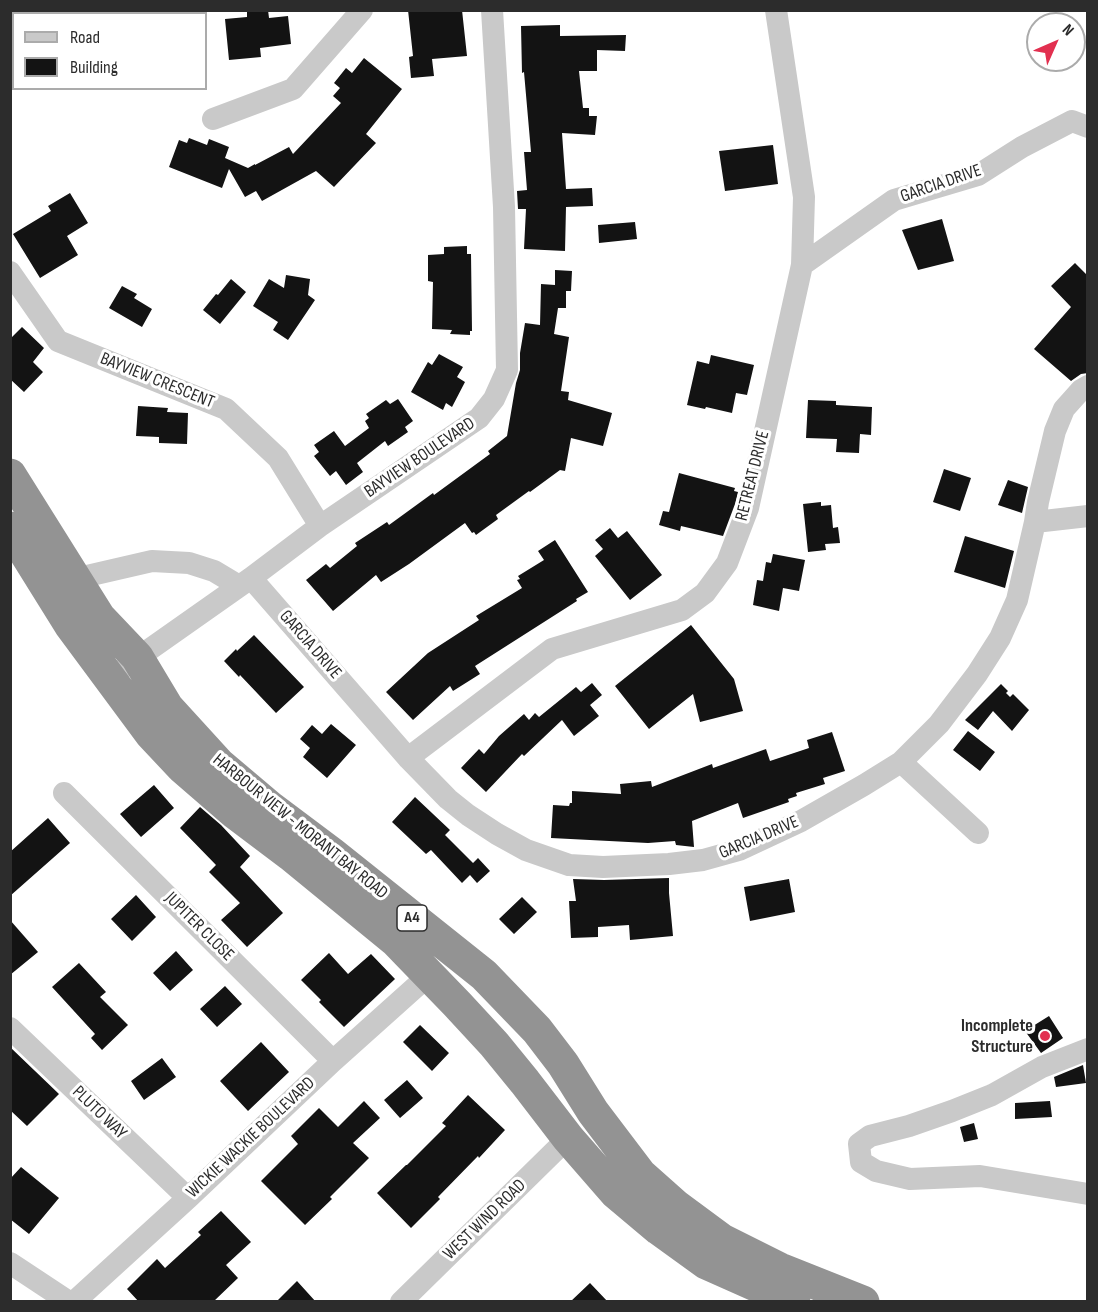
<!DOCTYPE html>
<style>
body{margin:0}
#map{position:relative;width:1098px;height:1312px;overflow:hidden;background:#fff;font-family:"Sofia Sans Condensed",sans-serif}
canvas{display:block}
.frame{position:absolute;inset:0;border:12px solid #2c2c2c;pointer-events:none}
.legend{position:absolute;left:12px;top:12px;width:195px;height:78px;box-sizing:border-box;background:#fff;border:2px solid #ababab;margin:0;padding:8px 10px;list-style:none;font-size:18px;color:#2c2c2c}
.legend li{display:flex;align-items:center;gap:12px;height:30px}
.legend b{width:30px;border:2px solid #ababab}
.north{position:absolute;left:1026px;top:12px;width:60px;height:60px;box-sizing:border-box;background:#fff;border:2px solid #ababab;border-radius:50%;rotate:45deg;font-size:16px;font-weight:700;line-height:24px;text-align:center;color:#2c2c2c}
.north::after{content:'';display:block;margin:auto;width:21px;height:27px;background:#e23050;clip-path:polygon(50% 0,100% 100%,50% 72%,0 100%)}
</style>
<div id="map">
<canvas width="1098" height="1312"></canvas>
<div class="frame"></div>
<ul class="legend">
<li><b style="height:8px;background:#c9c9c9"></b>Road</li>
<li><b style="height:16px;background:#131313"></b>Building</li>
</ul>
<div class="north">N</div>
</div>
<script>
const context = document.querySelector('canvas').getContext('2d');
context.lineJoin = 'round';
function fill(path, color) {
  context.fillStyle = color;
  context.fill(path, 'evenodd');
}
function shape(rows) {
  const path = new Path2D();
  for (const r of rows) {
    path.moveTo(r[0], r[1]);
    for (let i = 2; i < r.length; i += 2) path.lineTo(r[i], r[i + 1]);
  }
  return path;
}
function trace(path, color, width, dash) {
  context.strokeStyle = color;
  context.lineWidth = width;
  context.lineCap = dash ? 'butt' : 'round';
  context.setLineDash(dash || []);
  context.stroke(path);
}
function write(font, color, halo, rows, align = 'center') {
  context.font = font + ' "Sofia Sans Condensed",sans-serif';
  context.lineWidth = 6;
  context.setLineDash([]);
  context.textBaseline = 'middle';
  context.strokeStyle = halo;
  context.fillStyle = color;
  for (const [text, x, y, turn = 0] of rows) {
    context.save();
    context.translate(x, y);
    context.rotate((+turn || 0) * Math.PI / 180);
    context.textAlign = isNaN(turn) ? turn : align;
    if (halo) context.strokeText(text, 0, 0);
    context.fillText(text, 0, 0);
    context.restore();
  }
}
const building = shape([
 [247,10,268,10,269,18,288,16,291,44,260,48,261,57,229,60,225,19,247,17],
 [408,10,462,10,467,56,432,59,434,76,411,78,409,57,413,56],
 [560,25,560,36,626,35,625,51,597,50,597,71,579,71,583,108,589,108,589,116,597,116,595,135,562,133,566,189,592,188,593,206,566,207,565,251,524,249,526,209,518,209,517,191,527,190,524,152,531,152,524,72,522,73,521,26],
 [364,58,402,89,366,134,376,143,334,187,316,171,262,201,256,191,245,197,229,169,222,188,169,167,179,140,187,143,189,138,207,145,209,139,229,147,225,158,248,168,255,164,255,165,289,147,293,154,341,103,333,96,340,88,334,83,346,68,352,73],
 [773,145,778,184,725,191,719,151],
 [70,193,88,223,67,236,78,255,40,278,13,234,51,211,48,206],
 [942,219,954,261,918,270,902,230],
 [635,222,637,239,599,243,598,225],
 [467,246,467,254,471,254,472,331,470,331,470,335,450,334,452,330,432,329,433,282,428,281,428,255,444,254,444,247],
 [1075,263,1088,276,1088,373,1081,374,1071,381,1034,349,1071,307,1051,286],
 [555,270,572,271,571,291,566,291,566,308,558,308,554,334,569,337,561,391,569,392,568,400,612,413,603,446,571,438,565,471,560,470,530,492,529,491,496,515,498,519,476,535,474,532,472,533,465,523,409,564,381,582,376,575,333,611,306,580,326,564,330,568,357,546,355,543,387,522,389,525,433,493,434,495,490,454,488,451,507,436,516,383,520,370,520,353,525,323,540,325,541,284,555,285],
 [286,275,310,279,308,295,315,300,288,340,273,330,278,322,253,306,269,279,284,288],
 [231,279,246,292,220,324,203,310,216,294,218,295],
 [122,286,137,294,134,298,152,309,142,327,109,308],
 [22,327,44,348,33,362,43,372,24,392,10,379,10,339],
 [439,354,463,367,457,377,465,382,452,407,446,403,443,410,411,392,428,362,432,365],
 [711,355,754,365,747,395,736,393,732,413,706,407,705,409,687,405,697,361,709,364],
 [398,399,413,421,405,427,408,432,388,446,385,441,357,463,363,472,346,485,336,471,330,476,314,456,319,452,314,445,334,431,345,446,369,428,365,421,369,418,366,414,386,400,390,404],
 [808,400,836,401,836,405,872,407,871,435,860,434,859,453,836,452,837,439,806,438],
 [138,406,168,408,167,412,188,413,187,444,159,443,159,437,136,436],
 [944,469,971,478,960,511,933,502],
 [679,473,735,488,734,491,738,492,735,504,723,536,681,526,680,531,659,525,663,511,669,512],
 [1008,480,1028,487,1022,513,998,505],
 [821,502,821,506,831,505,833,528,838,527,840,543,825,544,826,550,808,552,803,504],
 [610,528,618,538,627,531,662,575,630,600,595,556,603,549,595,540],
 [965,536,1014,551,1005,588,954,572],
 [555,540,588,592,576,599,577,601,475,666,480,674,453,691,450,686,413,720,386,692,428,653,479,620,476,616,522,588,517,580,520,579,518,576,544,560,538,551],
 [773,554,805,560,799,591,783,588,779,611,753,605,757,580,763,581,766,562,771,563],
 [691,625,734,679,743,711,700,722,693,694,649,729,615,686],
 [254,635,304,687,276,713,240,675,239,677,224,661,236,649,237,651],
 [592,683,602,695,590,705,599,716,574,736,562,720,524,756,522,754,486,792,461,768,479,749,484,754,499,736,524,714,529,720,535,713,539,717,576,687,581,692],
 [1001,684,1008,691,1006,693,1010,697,1013,694,1029,710,1012,731,993,711,978,730,965,720],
 [331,724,356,745,327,778,303,757,310,748,300,739,312,725,322,734],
 [968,731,995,752,980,771,953,750],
 [832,732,845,771,823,778,825,784,796,793,797,796,788,799,789,802,743,818,738,803,692,821,694,847,676,845,675,841,648,843,551,838,553,805,569,806,570,803,572,803,572,791,621,794,620,784,651,781,652,787,712,764,713,768,766,749,770,761,809,748,807,740],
 [154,785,174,808,141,837,120,814],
 [415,797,450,830,445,835,473,863,478,858,490,871,477,883,470,875,462,883,431,850,426,854,392,822],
 [200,807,221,825,250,856,240,867,283,913,247,947,221,920,240,903,209,872,216,865,180,828],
 [48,818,70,843,10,896,10,852],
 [669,878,669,893,673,936,630,940,629,925,598,927,598,937,571,938,569,901,576,901,573,879,604,880],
 [789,879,795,912,750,921,744,887],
 [136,895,156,917,132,941,111,919],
 [522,897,537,912,514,934,499,919],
 [10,920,38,952,10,975],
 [176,951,193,970,170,991,153,973],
 [329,953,348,974,371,954,395,979,344,1027,319,1002,321,1000,301,980],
 [79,963,106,992,100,997,128,1025,102,1050,91,1038,95,1034,52,987],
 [225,986,242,1004,217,1027,200,1009],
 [1049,1016,1063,1038,1041,1053,1025,1031],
 [420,1025,449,1053,432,1071,403,1042],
 [261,1042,289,1072,248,1111,220,1081],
 [10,1047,59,1094,27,1126,10,1110],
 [162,1058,176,1077,144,1100,131,1081],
 [1083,1065,1086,1083,1056,1087,1054,1077],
 [407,1080,423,1098,400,1118,384,1100],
 [468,1095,505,1130,479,1158,478,1156,438,1197,440,1199,411,1228,377,1193,406,1165,407,1165,446,1126,442,1123],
 [364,1101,380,1118,353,1143,369,1158,330,1197,332,1199,305,1225,261,1181,298,1144,291,1136,319,1108,338,1127],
 [1050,1101,1052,1117,1015,1119,1015,1103],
 [974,1123,978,1139,964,1142,960,1127],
 [21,1167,59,1198,29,1234,10,1219,10,1179],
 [221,1211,251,1242,226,1265,238,1278,213,1302,139,1302,127,1289,157,1259,165,1268,201,1235,198,1232],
 [297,1281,316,1302,276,1302],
 [590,1283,608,1302,570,1302]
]);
const street = shape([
 [213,119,293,89,362,10],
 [802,265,894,200,978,175,1022,147,1072,121,1088,127],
 [10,272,58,341,226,409,278,458,320,526],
 [1035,522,1088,516],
 [251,578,408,758,448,799,468,815,497,834,526,850,569,865,603,867,669,864,703,860,739,850,801,821,864,785,901,762,939,724,977,674,1000,638,1017,600,1035,522,1038,502,1055,431,1064,409,1081,390,1088,386],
 [74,579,152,561,189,563,214,571,239,586],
 [126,666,251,578,320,526,479,418,494,399,507,370,504,207,492,10],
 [408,758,552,649,682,610,705,593,727,563,748,508,802,265,804,197,776,10],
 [901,762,978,833],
 [64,793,333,1061],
 [10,1028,188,1198],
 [1088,1049,1042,1067,992,1095,952,1111,909,1126,870,1136,859,1144,861,1162,876,1171,910,1179,980,1176,1088,1194],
 [10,1263,69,1302],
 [74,1302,188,1198,333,1061,429,975],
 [401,1302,568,1138]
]);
const highway = shape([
 [10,475,99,617,137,657,167,707,219,764,271,808,331,853,484,975,537,1030,563,1064,593,1112,640,1174,676,1206,722,1240,780,1269,863,1302],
 [10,528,71,626,151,734,182,767,234,812,291,855,396,941,457,1004,494,1044,525,1082,568,1138,615,1192,659,1229,706,1263,794,1302]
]);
const markers = [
 [1045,1036,6,"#e23050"]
];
const shields = [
 [412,918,30]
];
const shieldNames = [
 ["A4",412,918]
];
const streetNames = [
 ["GARCIA DRIVE",941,184,-19],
 ["BAYVIEW CRESCENT",157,381,22],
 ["BAYVIEW BOULEVARD",420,458,-34],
 ["RETREAT DRIVE",753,476,-76],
 ["GARCIA DRIVE",310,645,49],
 ["HARBOUR VIEW - MORANT BAY ROAD",300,827,39],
 ["GARCIA DRIVE",759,838,-23],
 ["JUPITER CLOSE",199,927,45],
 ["PLUTO WAY",99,1113,44],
 ["WICKIE WACKIE BOULEVARD",251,1138,-43],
 ["WEST WIND ROAD",485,1220,-44]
];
const poiNames = [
 ["Incomplete",1033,1026],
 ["Structure",1033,1047]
];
fill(building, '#131313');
trace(street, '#c9c9c9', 22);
trace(highway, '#939393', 33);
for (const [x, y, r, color] of markers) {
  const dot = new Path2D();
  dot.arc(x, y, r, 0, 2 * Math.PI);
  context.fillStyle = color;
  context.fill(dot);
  trace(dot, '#fff', 2);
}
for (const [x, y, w] of shields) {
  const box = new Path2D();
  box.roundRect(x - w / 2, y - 13, w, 26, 4.5);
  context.fillStyle = '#fff';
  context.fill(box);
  trace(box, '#2c2c2c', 1.5);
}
write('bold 16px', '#2c2c2c', null, shieldNames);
write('18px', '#2c2c2c', '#fff', streetNames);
write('bold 18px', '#2c2c2c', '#fff', poiNames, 'right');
</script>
